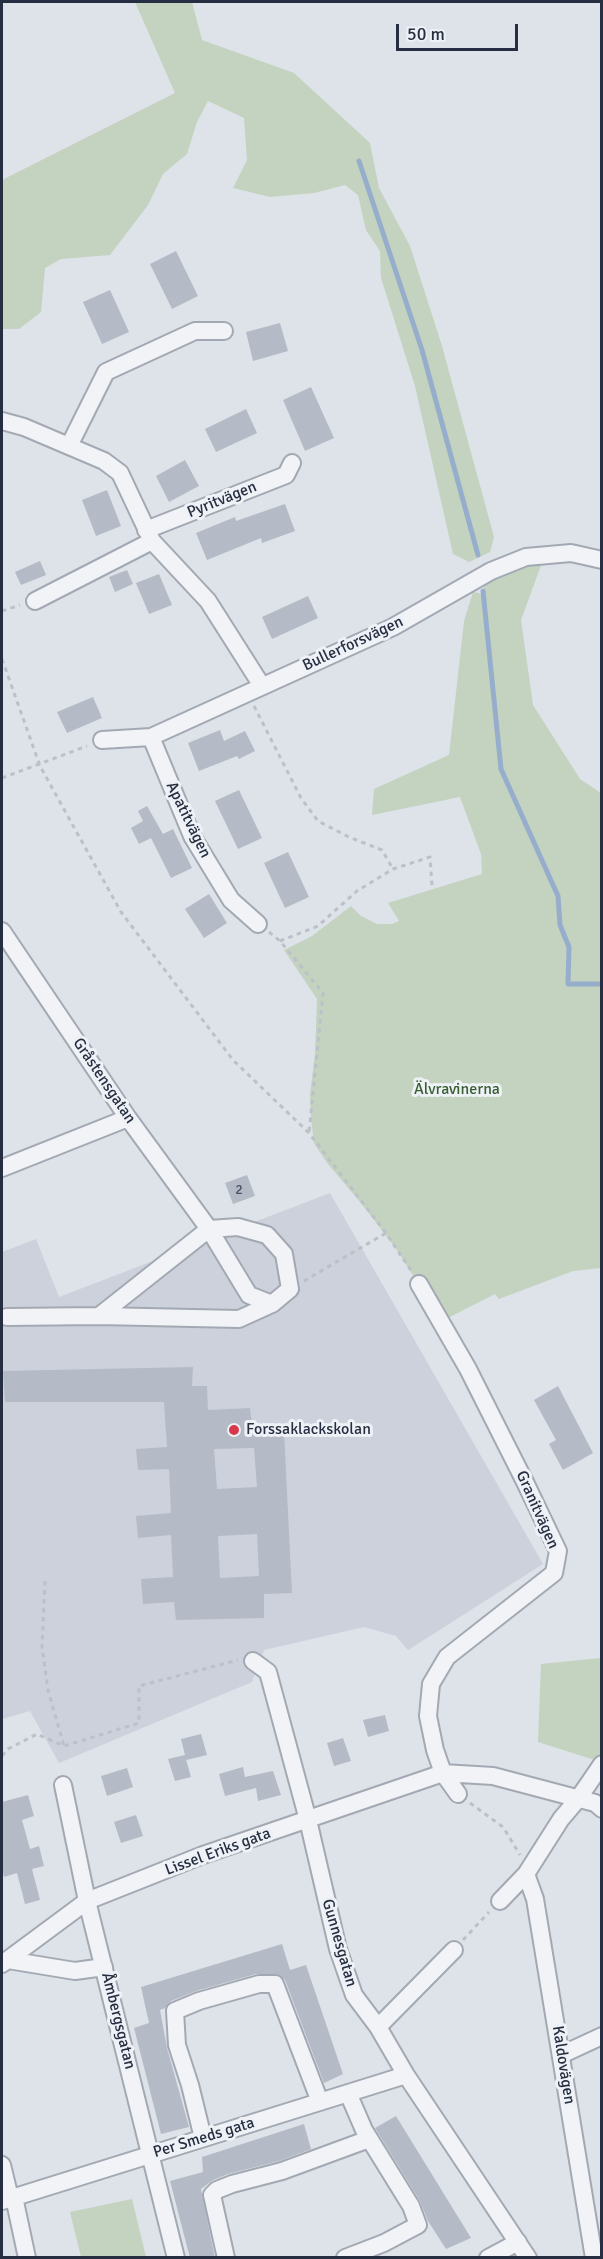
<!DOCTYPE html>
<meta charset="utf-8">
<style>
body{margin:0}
#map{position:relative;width:603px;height:2259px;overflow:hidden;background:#dee2e9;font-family:Signika,sans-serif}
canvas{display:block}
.frame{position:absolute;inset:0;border:3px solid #262f41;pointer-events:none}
.scale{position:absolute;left:396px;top:24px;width:122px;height:27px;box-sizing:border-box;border:3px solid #262f41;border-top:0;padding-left:8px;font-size:18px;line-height:21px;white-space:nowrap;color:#262f41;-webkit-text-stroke:4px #eef1f6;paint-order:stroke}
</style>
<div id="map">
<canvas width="603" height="2259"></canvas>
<div class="frame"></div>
<div class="scale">50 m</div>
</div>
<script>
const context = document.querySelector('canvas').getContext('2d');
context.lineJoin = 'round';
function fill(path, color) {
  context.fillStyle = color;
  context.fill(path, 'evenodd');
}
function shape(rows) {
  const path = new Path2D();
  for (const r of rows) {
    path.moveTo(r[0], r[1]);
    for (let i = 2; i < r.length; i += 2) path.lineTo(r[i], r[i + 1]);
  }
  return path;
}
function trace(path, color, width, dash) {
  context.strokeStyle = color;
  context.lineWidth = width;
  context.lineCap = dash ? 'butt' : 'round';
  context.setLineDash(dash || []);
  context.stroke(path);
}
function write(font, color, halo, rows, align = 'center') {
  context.font = font + ' Signika,sans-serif';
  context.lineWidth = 6;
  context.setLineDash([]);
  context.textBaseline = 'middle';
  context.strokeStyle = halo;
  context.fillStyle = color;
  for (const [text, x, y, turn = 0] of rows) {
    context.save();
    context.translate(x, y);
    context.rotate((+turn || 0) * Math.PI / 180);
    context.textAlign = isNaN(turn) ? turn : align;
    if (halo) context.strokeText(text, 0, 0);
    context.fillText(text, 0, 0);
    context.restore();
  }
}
const built = shape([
 [330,1193,543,1564,408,1650,396,1636,364,1627,264,1650,252,1682,59,1763,30,1711,2,1719,2,1252,36,1239,59,1297]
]);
const green = shape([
 [135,2,192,2,202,40,294,73,370,143,379,188,410,246,442,346,494,537,490,552,469,562,453,554,415,386,381,278,380,251,366,230,358,195,345,185,314,193,270,197,233,188,247,160,244,118,208,101,197,122,187,154,163,174,148,205,110,255,61,259,45,268,41,312,19,329,2,329,2,180,175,93],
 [543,560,521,620,533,705,580,779,601,793,601,1268,573,1271,499,1299,495,1294,442,1321,397,1250,361,1203,328,1164,314,1143,311,1119,310,1094,315,1054,317,999,284,950,312,936,351,906,361,916,377,924,392,924,399,921,388,903,482,874,481,854,460,797,372,815,374,789,449,755,464,621,473,592,479,593,483,597,485,579],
 [601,1658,601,1762,538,1742,541,1664],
 [132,2199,146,2257,81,2257,70,2212]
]);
const stream = shape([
 [359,161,422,350,478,555],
 [483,591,501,769,558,896,560,925,569,947,568,984,602,984]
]);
const building = shape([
 [176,251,198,296,172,309,150,264],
 [110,290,129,332,102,344,83,302],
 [280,323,288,351,253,361,246,332],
 [311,387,334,438,305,451,283,400],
 [246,409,257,433,216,452,205,429],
 [185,460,199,486,169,502,156,476],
 [107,490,121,526,96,536,82,500],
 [285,504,295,531,262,543,261,538,207,560,196,533,235,517,236,521],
 [40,561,46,575,21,585,15,572],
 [127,570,133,584,115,592,109,577],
 [159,574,172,605,149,614,136,583],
 [308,596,318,618,272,639,262,617],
 [93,697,102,718,67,733,57,712],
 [220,730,224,741,245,731,255,751,239,759,237,756,199,771,188,743],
 [239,790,262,838,238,849,215,801],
 [147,806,163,834,173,829,192,868,171,878,151,838,139,844,131,828,143,821,138,811],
 [288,852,309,897,285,908,264,863],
 [209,894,227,923,204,938,185,909],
 [247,1175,255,1196,233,1204,225,1183],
 [193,1367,192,1386,207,1386,208,1410,250,1408,253,1433,284,1432,292,1593,264,1594,264,1618,176,1620,174,1602,143,1604,141,1579,173,1577,171,1535,138,1538,136,1516,171,1513,169,1469,138,1470,136,1449,167,1447,164,1402,5,1402,3,1371],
 [254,1448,257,1487,217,1489,214,1449],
 [257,1534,259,1576,220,1578,218,1536],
 [558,1386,593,1453,563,1470,549,1444,556,1440,534,1400],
 [385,1715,389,1731,368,1737,363,1720],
 [201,1734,207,1755,186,1760,185,1756,191,1777,175,1781,168,1759,185,1755,181,1739],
 [343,1738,351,1761,334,1766,327,1743],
 [243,1767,245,1777,273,1771,281,1795,258,1801,256,1788,225,1796,219,1774],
 [127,1768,133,1787,107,1796,101,1776],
 [28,1795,34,1816,22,1820,30,1849,39,1846,44,1866,32,1869,40,1900,25,1904,17,1873,4,1877,2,1868,2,1802],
 [136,1815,143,1836,121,1843,114,1822],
 [282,1944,290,1970,306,1965,343,2074,324,2083,285,1980,280,1975,256,1974,196,1991,171,2001,165,2008,160,2010,167,2048,189,2127,161,2134,134,2028,149,2023,141,1987],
 [396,2116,471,2238,446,2249,428,2221,420,2201,375,2128],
 [304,2124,311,2149,279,2161,228,2174,213,2180,201,2189,215,2258,190,2258,170,2181,203,2172,202,2157]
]);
const path = shape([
 [2,611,20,605],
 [2,659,40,766,121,912,233,1060,309,1133,386,1233,412,1272],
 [254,706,301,798,318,821,349,837,382,850,393,869],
 [2,778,87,746],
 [269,932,280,941,323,993,309,1133],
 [280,941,318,926,357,891,393,869,430,857,432,886],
 [304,1281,386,1233],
 [45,1581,42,1647,48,1690,64,1746],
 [2,1756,8,1749,37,1734,64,1746,139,1723,139,1686,238,1660],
 [470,1803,503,1827,520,1855],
 [463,1940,489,1912]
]);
const minor = shape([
 [2,421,24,427,104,461,120,473,152,541,208,601,262,686],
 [69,446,106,372,195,331,224,331],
 [146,530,286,475,292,463],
 [35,601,152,541],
 [151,737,192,836,231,900,258,924],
 [102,740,151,737,393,627,491,571,526,557,571,553,602,560],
 [2,931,128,1118,209,1229,249,1295,272,1304,290,1289,284,1254,267,1235,238,1227,209,1229],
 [2,1168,128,1118],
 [419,1284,468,1369,525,1482,558,1551,554,1573,447,1657,431,1684,428,1716,435,1750,443,1773,493,1776,595,1803,602,1809],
 [99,1316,209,1229],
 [7,1317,99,1316,239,1319,272,1304],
 [253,1661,268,1672,308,1820,338,1949,354,1995,378,2027,406,2075,528,2258],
 [63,1785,87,1901,176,2258],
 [500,1901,526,1874],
 [8,1960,75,1971,104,1967],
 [2,1964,87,1901,203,1855,443,1773,458,1794],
 [378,2027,454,1950],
 [561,2055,602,2036],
 [203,2138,190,2085,177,2045,175,2011,199,2001,259,1984,275,1984,320,2102],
 [2,2165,10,2198],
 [14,2197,27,2258],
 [2,2201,406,2075],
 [226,2258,212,2195,217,2190,232,2184,282,2171,369,2139],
 [345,2258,384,2243,418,2225,411,2206,364,2130,348,2093],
 [488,2258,518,2242],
 [594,2258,535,1899,526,1874,561,1819,578,1799,602,1764]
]);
const markers = [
 [234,1430,6,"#d8394a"]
];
const numberNames = [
 ["2",239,1190]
];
const streetNames = [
 ["Pyritvägen",222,500,-22],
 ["Bullerforsvägen",353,644,-25],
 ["Apatitvägen",188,820,64],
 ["Gråstensgatan",104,1081,56],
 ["Granitvägen",537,1510,66],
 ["Lissel Eriks gata",218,1852,-20],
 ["Gunnesgatan",339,1943,74],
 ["Åmbergsgatan",118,2021,76],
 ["Kaldovägen",563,2065,81],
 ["Per Smeds gata",204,2138,-17]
];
const parkNames = [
 ["Älvravinerna",457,1090]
];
const poiNames = [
 ["Forssaklackskolan",246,1430]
];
fill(built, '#ccd1db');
fill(green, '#c3d3bf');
trace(stream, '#96aecc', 5);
fill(building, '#b5bbc6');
trace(minor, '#a3a9b3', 20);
trace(path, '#bcc0c8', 3, [4.5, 4.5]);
trace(minor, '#f1f3f7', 16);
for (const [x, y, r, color] of markers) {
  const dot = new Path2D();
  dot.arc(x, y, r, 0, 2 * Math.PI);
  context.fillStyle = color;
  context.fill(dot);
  trace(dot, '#eef1f6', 2);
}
write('14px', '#4a5262', null, numberNames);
write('16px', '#262f41', '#eef1f6', streetNames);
write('16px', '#385e32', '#eef1f6', parkNames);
write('16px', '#262f41', '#eef1f6', poiNames, 'left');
</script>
